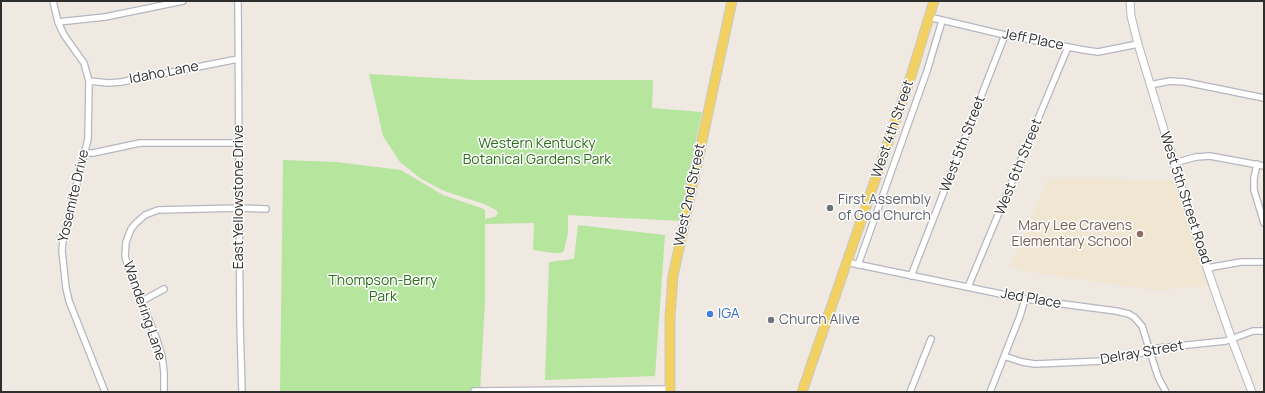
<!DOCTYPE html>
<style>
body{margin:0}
#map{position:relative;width:1265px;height:393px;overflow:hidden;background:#efe9e1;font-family:Manrope,sans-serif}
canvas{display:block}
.frame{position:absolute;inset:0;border:2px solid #2e2e2e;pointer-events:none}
</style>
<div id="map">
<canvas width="1265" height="393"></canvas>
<div class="frame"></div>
</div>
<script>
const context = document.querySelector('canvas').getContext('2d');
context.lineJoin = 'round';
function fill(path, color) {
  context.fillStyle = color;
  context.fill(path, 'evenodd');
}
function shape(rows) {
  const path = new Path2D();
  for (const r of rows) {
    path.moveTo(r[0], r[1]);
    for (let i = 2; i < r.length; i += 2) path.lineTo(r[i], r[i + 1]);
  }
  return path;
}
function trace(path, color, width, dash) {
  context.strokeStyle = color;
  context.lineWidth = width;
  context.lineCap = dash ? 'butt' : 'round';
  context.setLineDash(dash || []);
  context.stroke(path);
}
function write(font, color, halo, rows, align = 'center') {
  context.font = font + ' Manrope,sans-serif';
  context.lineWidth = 3;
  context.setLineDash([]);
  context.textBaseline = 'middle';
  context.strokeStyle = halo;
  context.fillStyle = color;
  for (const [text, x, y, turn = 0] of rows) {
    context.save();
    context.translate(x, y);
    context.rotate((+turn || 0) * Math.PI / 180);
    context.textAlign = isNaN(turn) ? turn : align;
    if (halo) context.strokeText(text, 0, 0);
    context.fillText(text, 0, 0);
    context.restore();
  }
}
const education = shape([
 [1048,179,1174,180,1208,286,1153,290,1026,271,1010,266]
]);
const green = shape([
 [369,74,473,80,653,80,652,108,702,112,679,221,568,215,568,232,564,251,561,253,553,253,533,250,534,223,485,224,485,300,480,392,280,392,283,160,336,162,401,170,443,195,481,208,485,210,485,219,495,217,498,213,496,210,484,204,444,191,420,178,400,162,383,136],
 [578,225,665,235,655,376,545,380,549,262,574,259]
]);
const minor = shape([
 [53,1,58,22,64,35,84,63,89,81,88,139,63,239,62,251,66,288,69,301,105,392],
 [238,1,240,323,242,392],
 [929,17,1005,35,1084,50,1098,52,1138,44],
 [58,22,105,17,183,1],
 [89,81,109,83,121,82,238,59],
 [1150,85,1170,81,1185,82,1264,98],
 [84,153,93,153,140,143,239,143],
 [1174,163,1196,157,1210,156,1264,166],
 [1257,164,1254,178,1254,190,1264,223],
 [846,262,1025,299,1116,311,1129,314,1134,317,1142,326,1158,377,1166,392],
 [858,265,927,71,942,21],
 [1207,268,1241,262,1264,262],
 [911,276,1005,35],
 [968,287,1068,47],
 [142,301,164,289],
 [1004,356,1022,362,1035,364,1103,361,1131,356,1158,348,1226,341,1253,331,1264,331],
 [474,391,670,389],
 [164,392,164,372,162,356,157,340,129,270,125,256,126,242,131,229,135,224,145,215,158,210,239,208,266,209],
 [910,392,931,339],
 [990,392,1020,316,1025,299]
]);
const tertiary = shape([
 [1130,1,1131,16,1138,44,1174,163,1207,268,1232,340,1252,392]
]);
const primary = shape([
 [670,392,670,317,673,276,732,1],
 [802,392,911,76,934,1]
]);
const markers = [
 [830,208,4,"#6b7280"],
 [1140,234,4,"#8d6e63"],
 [710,314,4,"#3f7fe0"],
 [771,320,4,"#6b7280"]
];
const streetNames = [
 ["Jeff Place",1033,40,11],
 ["Idaho Lane",164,73,-11],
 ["West 4th Street",893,129,-71],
 ["West 5th Street",963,144,-69],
 ["West 6th Street",1019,167,-68],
 ["West 2nd Street",690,195,-78],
 ["Yosemite Drive",74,196,-77],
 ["East Yellowstone Drive",239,197,-90],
 ["West 5th Street Road",1185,198,72],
 ["Jed Place",1031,299,10],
 ["Wandering Lane",144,311,71],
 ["Delray Street",1142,353,-10]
];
const parkNames = [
 ["Western Kentucky",537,144],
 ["Botanical Gardens Park",537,160],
 ["Thompson-Berry",383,281],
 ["Park",383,297]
];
const worshipNames = [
 ["First Assembly",838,200],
 ["of God Church",838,216],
 ["Church Alive",779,320]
];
const educationNames = [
 ["Mary Lee Cravens",1132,226],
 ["Elementary School",1132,242]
];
const shopNames = [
 ["IGA",718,314]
];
fill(education, '#f0e6d1');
fill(green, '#b6e59e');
trace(minor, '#b4b7c1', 8);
trace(tertiary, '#b4b7c1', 9);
trace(primary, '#c9c9c9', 11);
trace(minor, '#fff', 5.5);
trace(tertiary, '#fff', 7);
trace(primary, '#f2d163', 9);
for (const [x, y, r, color] of markers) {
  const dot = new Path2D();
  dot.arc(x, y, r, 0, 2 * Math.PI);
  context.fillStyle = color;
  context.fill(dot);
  trace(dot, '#fff', 1.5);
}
write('14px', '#2e2e2e', '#fff', streetNames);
write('14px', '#2c6e1b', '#fff', parkNames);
write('14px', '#5b616d', '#fff', worshipNames, 'left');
write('14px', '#785e54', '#fff', educationNames, 'right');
write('14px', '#366cbe', '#fff', shopNames, 'left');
</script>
